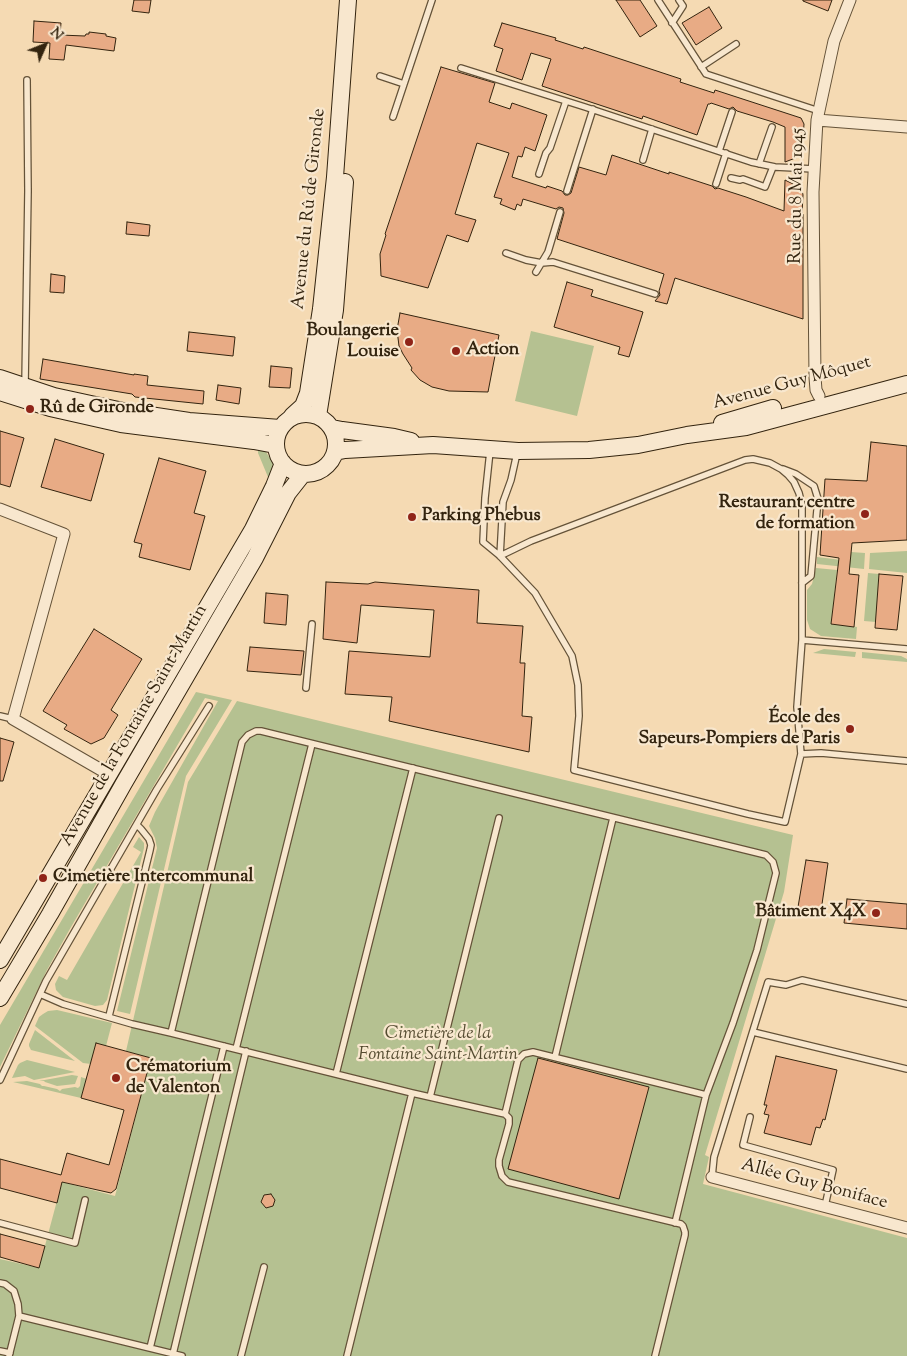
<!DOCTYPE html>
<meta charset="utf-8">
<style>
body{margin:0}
#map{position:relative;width:907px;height:1356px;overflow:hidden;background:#f5dab3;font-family:"Sorts Mill Goudy",serif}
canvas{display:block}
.north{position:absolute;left:20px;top:20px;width:50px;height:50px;-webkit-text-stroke:4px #f8e7ce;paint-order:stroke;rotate:46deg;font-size:14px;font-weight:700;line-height:20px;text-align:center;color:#33240f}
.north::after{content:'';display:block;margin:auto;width:18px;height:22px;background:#33240f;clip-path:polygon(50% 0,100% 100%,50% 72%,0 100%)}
</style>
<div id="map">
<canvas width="907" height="1356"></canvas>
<div class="north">N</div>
</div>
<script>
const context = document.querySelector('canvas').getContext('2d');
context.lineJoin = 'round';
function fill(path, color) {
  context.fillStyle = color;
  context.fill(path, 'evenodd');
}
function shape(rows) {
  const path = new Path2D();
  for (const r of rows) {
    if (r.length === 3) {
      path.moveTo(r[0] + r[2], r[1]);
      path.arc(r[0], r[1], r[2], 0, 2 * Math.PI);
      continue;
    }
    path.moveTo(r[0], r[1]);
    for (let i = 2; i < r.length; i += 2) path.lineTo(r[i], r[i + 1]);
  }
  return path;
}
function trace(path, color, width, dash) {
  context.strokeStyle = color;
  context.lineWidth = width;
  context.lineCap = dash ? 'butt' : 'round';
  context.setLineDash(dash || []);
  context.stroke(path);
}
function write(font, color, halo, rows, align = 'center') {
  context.font = font + ' "Sorts Mill Goudy",serif';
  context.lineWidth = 4.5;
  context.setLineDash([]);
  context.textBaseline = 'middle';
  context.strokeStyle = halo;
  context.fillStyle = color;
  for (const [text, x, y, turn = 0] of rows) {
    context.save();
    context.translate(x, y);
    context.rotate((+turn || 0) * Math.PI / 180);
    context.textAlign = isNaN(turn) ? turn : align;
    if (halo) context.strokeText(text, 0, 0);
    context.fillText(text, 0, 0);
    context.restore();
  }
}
const green = shape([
 [531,331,594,346,577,416,515,401],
 [258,448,266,452,273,463,272,479,268,477,258,453],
 [907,551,907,573,869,569,870,553],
 [851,552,865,553,864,569,817,564,817,557,850,561],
 [816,568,837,570,831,624,857,627,856,639,821,636,810,629,807,620,807,590,812,584],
 [868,573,879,574,876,622,864,621],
 [824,649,856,652,855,657,813,653],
 [862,652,901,656,907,659,907,662,862,658],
 [196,692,232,700,186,776,130,1014,117,1011,157,848,155,838,149,826,155,812,218,701,205,698,71,927,47,970,0,1067,0,1025],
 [237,701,793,835,784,892,705,1155,709,1157,703,1184,907,1238,907,1356,0,1356,0,1259,39,1268,62,1182,115,1196,151,1058,126,1051,188,782],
 [139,837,144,843,144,848,107,1000,103,1005,95,1006,63,997,56,990,55,984,59,976,67,980,141,852,133,847],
 [57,1010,112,1023,106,1046,91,1064,83,1063,35,1026,39,1017,43,1014,48,1011],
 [35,1030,75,1061,31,1050,29,1046,29,1044],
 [27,1060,75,1072,34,1080,25,1076,12,1078,18,1065,20,1063],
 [72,1075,78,1076,75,1084,57,1086,45,1082,44,1081,39,1081],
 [81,1077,87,1079,81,1098,13,1082,27,1081,40,1084,42,1086,44,1086,57,1089,60,1091,62,1089,75,1087,78,1088,80,1086]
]);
const building = shape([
 [134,0,151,0,149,13,132,11,134,0],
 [616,0,640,0,657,26,640,37,616,0],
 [803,0,832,0,828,11,803,1,803,0],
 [709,7,722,28,696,45,682,23,709,7],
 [34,21,61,23,60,35,85,36,86,34,89,34,89,32,106,34,106,36,116,38,114,51,66,45,64,60,49,59,50,43,33,42,34,21],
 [502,23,556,38,555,40,583,49,584,47,681,79,680,82,714,93,715,90,801,118,804,124,802,153,798,157,785,162,785,127,773,122,737,111,733,107,729,109,711,103,710,104,708,104,697,135,643,116,642,119,542,86,551,59,531,53,522,80,496,71,503,49,494,46,502,23],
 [441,67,495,83,489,102,510,109,512,103,547,115,535,151,525,147,522,157,518,156,512,177,546,188,547,186,562,191,565,195,568,195,571,193,579,167,606,175,612,155,669,174,669,172,712,186,715,189,718,188,746,197,784,211,785,180,797,186,802,190,803,195,802,214,803,214,803,319,675,278,667,304,655,301,660,295,659,291,664,274,557,239,564,213,563,208,559,207,556,209,523,199,521,206,517,204,515,210,500,204,502,199,494,197,509,153,477,143,455,214,476,220,468,242,447,235,428,288,381,276,380,254,386,235,385,234,441,67],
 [127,222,150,225,149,236,126,234,127,222],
 [51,274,65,276,64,293,50,292,51,274],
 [567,282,593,290,591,296,643,312,629,357,618,354,620,347,554,327,567,282],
 [400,313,499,335,488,392,449,391,432,387,420,380,411,370,412,368,403,354,399,346,397,330,400,313],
 [189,332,235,337,233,356,187,351,189,332],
 [43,359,134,375,134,374,148,376,147,385,204,391,203,404,135,397,132,394,40,379,43,359],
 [271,366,292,368,290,388,269,387,271,366],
 [218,385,241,388,239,404,216,400,218,385],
 [0,431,24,438,10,487,0,484,0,431],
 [55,439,104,454,91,501,41,487,55,439],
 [871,442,907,446,907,540,852,543,849,574,859,575,854,627,831,624,839,558,820,555,825,479,867,481,871,442],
 [159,458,206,471,194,513,205,516,190,570,139,557,142,544,134,542,159,458],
 [879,574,903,576,897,630,875,628,879,574],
 [326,582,368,584,375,582,479,590,477,623,523,626,520,663,525,663,522,716,532,717,529,752,389,721,392,697,345,694,349,651,430,657,434,610,361,605,357,643,323,639,326,582],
 [266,593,288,595,286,625,264,623,266,593],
 [94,629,142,659,111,710,118,715,104,738,91,744,64,729,67,725,43,711,94,629],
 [250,647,304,651,301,675,247,671,250,647],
 [0,738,14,742,3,781,0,781,0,738],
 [806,860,828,863,821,911,798,907,806,860],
 [847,899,907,904,907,929,844,923,847,899],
 [96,1043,151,1058,116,1189,111,1193,62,1182,57,1203,0,1188,0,1159,61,1175,67,1153,109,1165,124,1110,81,1098,96,1043],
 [776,1056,837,1070,825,1120,823,1119,820,1128,816,1127,811,1145,764,1133,769,1115,764,1114,767,1105,764,1105,776,1056],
 [538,1058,649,1087,619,1199,508,1169,538,1058],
 [271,1194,275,1200,273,1206,266,1208,261,1202,264,1195,271,1194],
 [0,1234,45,1246,39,1268,0,1257,0,1234]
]);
const lane = shape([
 [658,0,706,74,819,111],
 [672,23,683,6,679,0],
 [701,67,736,44],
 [461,68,585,107,751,162,775,167,814,169],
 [380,76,404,84],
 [393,117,432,0],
 [719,151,732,112],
 [643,160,652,129],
 [759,164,772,127],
 [539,174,546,153,550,148,566,101],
 [731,178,740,180,743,179,765,187,773,167],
 [716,184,726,153],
 [567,191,593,109],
 [506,253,526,260,542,263,553,262,655,294],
 [536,272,548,252,560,212],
 [25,384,28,191,27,80],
 [490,451,485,498,483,542,500,556,535,593,572,656,578,685,579,716,574,770,748,814,785,822,801,754,797,707,802,640,802,505,799,493,794,482,788,475,781,469,770,463,753,459,745,460,531,541,500,556],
 [783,469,796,474,814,486,818,499,811,576,802,583],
 [500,556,503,502,511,480,517,453],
 [802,640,907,649],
 [306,688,312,624],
 [0,716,13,719],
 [801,754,821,753,907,761],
 [40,994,63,1004,132,1024,171,1033,412,1093,505,1114,509,1118,509,1124,499,1160,499,1166,502,1176,508,1182,681,1224,683,1226,685,1232,685,1235,655,1356],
 [109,1016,150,850,151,845,149,839,141,829,137,825],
 [753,1032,907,1069],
 [171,1033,242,742,248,735,256,731,261,731,766,855,773,862,776,873,757,950,733,1023,706,1095,675,1223],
 [236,1049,312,744],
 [555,1057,613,818],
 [336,1074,413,768],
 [0,1080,46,981,157,789,209,706],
 [430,1097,499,818],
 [505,1114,518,1060,524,1054,533,1052,706,1095],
 [750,1117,743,1145,833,1170,825,1206],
 [712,1177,714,1157,768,982,786,985,802,980,907,1004],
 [0,1223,75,1243,85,1200],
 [0,1283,5,1284,14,1291,18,1304,19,1316,9,1356],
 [19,1316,182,1356],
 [150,1348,224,1046],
 [0,1351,10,1353],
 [173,1354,246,1051],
 [241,1356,264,1267],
 [347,1356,412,1093]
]);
const street = shape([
 [817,120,907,127],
 [819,396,816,390,815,377,813,192,817,120,834,41,850,0],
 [0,509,64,534,13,719,110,775],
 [712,1177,907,1228]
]);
const secondary = shape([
 [0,378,54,396,123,411,189,421,280,428],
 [0,392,50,408,121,424,254,441,275,445],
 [306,444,30],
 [292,416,303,406,308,393,321,309,335,177,348,0],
 [318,416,335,310,345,182],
 [722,423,773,408],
 [332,428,342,430,394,437,411,441],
 [335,452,345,450,433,445,518,451,589,450,638,445,687,435,746,427,907,384],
 [0,960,253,529,274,486,283,463],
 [0,998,50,914,124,783,255,558,288,493,303,474]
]);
const markers = [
 [409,342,5,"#8f2418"],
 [456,351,5,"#8f2418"],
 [30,409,5,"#8f2418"],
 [865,514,5,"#8f2418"],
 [412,517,5,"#8f2418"],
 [850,729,5,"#8f2418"],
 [43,878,5,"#8f2418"],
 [876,913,5,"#8f2418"],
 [116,1078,5,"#8f2418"]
];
const streetNames = [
 ["Rue du 8 Mai 1945",798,196,-89],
 ["Avenue du Rû de Gironde",310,209,-84],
 ["Avenue Guy Môquet",792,384,-15],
 ["Avenue de la Fontaine Saint-Martin",135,726,-60],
 ["Allée Guy Boniface",814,1185,15]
];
const poiNames = [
 ["Boulangerie",399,332,"right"],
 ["Louise",399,353,"right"],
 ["Action",466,351],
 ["Rû de Gironde",40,409],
 ["Restaurant centre",855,504,"right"],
 ["de formation",855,525,"right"],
 ["Parking Phebus",422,517],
 ["École des",840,719,"right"],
 ["Sapeurs-Pompiers de Paris",840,740,"right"],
 ["Cimetière Intercommunal",53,878],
 ["Bâtiment X4X",866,913,"right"],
 ["Crématorium",126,1068],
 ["de Valenton",126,1089]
];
const parkNames = [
 ["Cimetière de la",438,1035],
 ["Fontaine Saint-Martin",438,1056]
];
fill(green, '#b5c191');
fill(building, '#e8ab85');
trace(building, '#33240f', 1);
trace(lane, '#645238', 8);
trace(street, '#645238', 13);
trace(secondary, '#33240f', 18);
trace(lane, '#f8e7ce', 5.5);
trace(street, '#f8e7ce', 11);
trace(secondary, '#f8e7ce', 16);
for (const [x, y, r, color] of markers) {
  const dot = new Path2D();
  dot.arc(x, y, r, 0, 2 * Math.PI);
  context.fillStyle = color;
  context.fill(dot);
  trace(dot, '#f8e7ce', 2);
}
write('18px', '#33240f', '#f8e7ce', streetNames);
write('bold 18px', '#33240f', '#f8e7ce', poiNames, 'left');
write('italic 18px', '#544b30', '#f8e7ce', parkNames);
</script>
